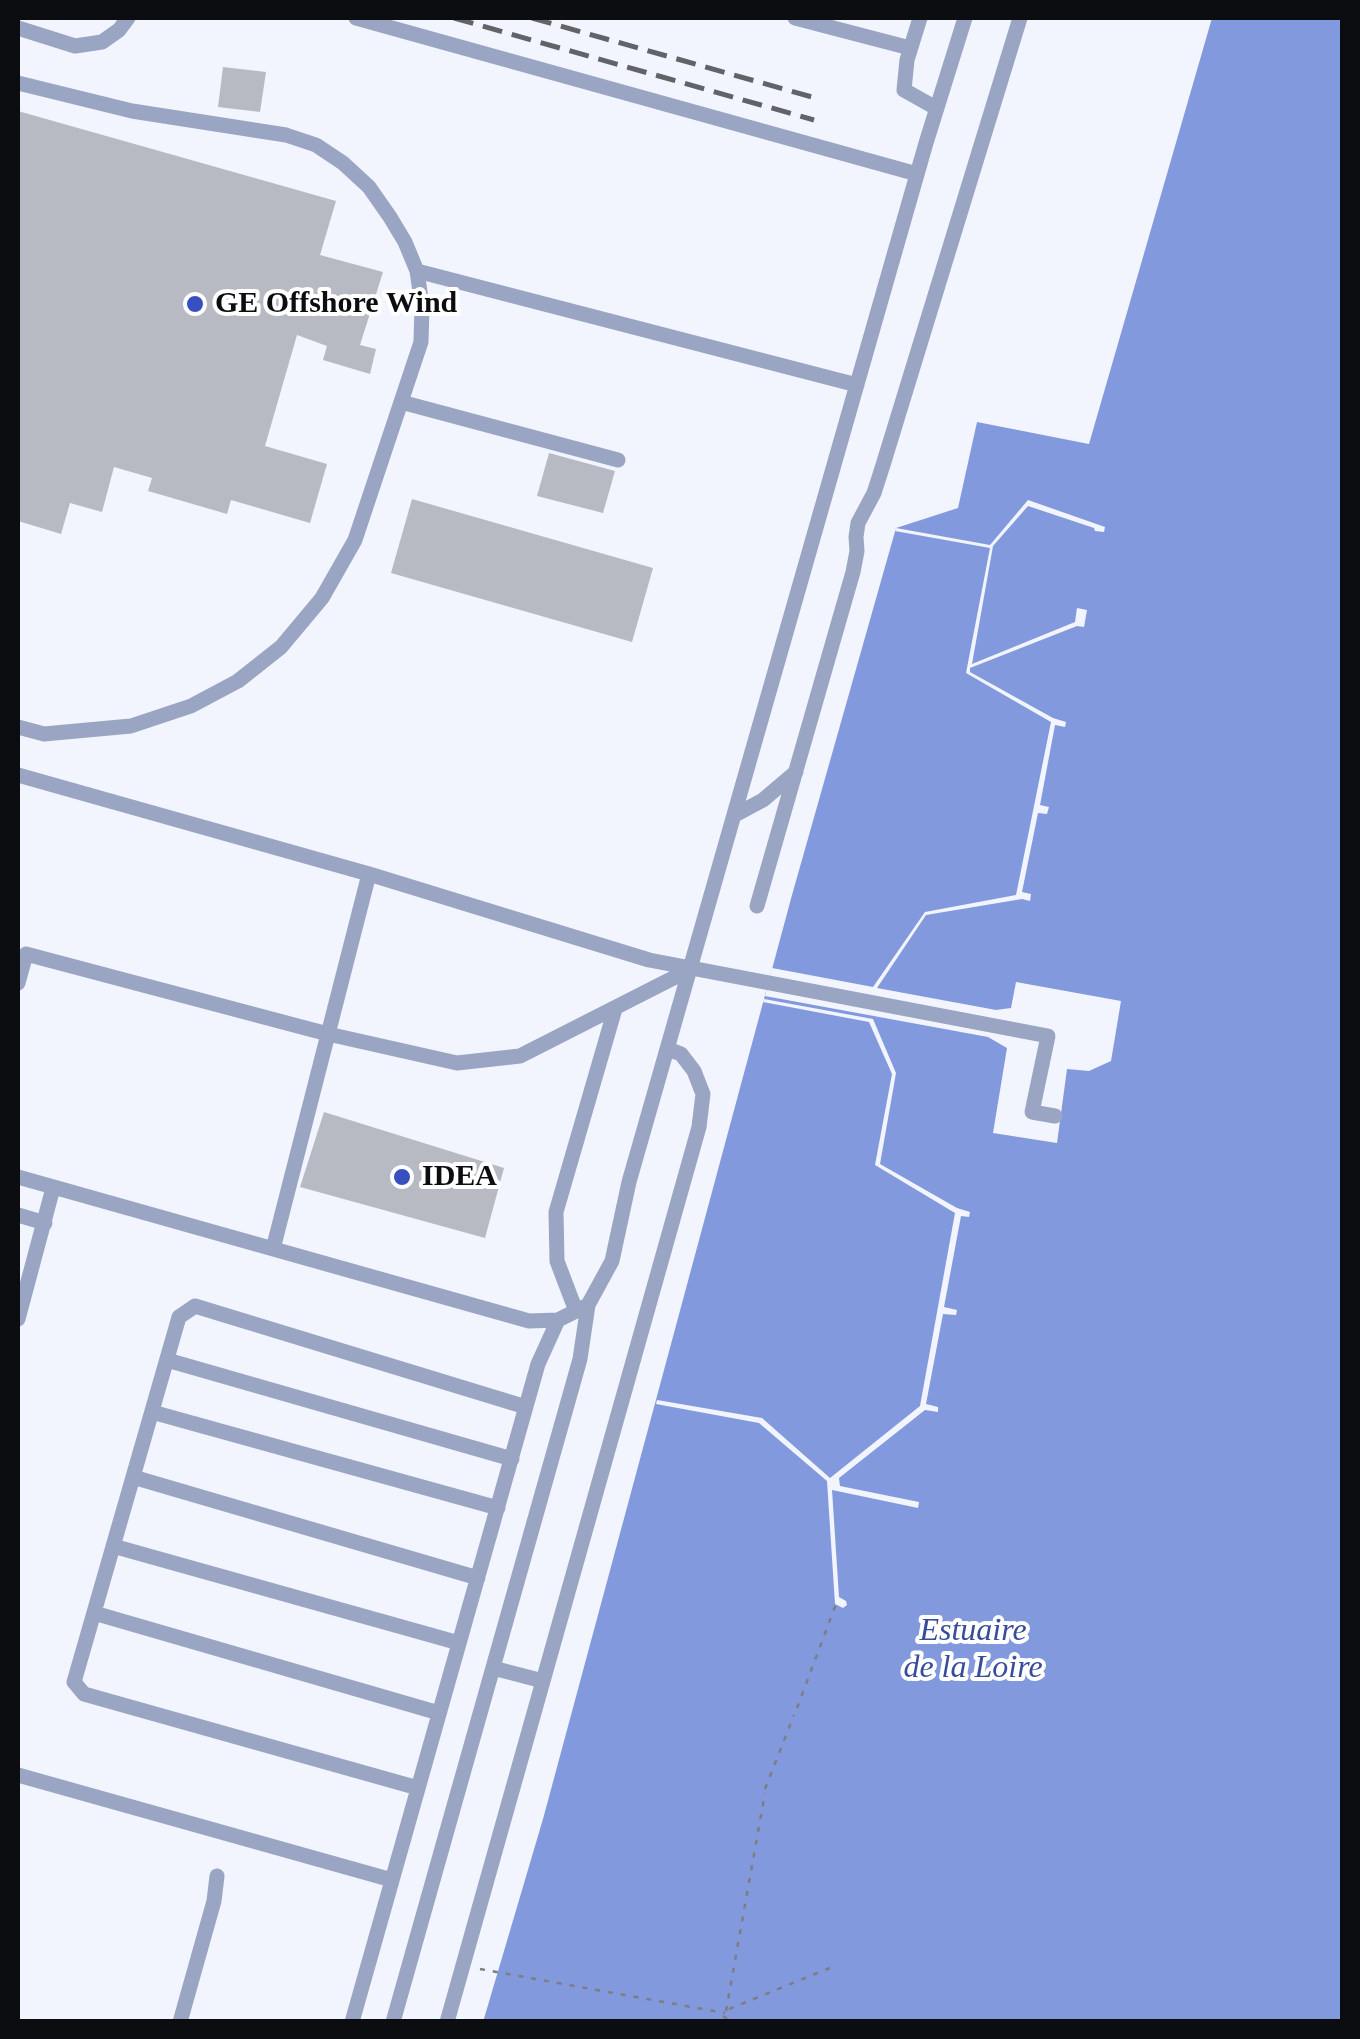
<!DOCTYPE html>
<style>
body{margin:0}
#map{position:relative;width:1360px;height:2039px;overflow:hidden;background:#f2f5fe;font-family:Georgia,serif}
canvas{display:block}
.frame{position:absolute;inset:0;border:20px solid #0c0d10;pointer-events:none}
</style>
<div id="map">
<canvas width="1360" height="2039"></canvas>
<div class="frame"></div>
</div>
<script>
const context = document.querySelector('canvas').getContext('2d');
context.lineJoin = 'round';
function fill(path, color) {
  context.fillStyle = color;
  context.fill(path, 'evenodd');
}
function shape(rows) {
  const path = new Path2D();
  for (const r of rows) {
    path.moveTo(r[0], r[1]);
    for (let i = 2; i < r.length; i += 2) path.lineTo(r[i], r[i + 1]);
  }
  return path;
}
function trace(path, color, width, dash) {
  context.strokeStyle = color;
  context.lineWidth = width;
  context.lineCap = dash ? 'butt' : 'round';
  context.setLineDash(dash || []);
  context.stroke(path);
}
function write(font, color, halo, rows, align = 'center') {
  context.font = font + ' Georgia,serif';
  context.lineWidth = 8;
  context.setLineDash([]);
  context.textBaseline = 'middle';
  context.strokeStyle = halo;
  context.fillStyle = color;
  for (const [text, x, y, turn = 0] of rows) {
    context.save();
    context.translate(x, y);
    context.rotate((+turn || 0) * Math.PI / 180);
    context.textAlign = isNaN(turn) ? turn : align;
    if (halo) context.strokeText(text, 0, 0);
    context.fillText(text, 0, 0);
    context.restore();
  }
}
const water = shape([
 [1212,18,1342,18,1342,2021,483,2022,543,1819,792,895,896,528,958,508,977,422,1089,444]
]);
const pier = shape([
 [1028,500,1105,527,1104,532,1095,531,1094,528,1028,506,993,546,972,664,1075,622,1077,608,1087,610,1084,627,1077,626,970,668,970,672,1053,718,1066,722,1065,727,1055,725,1040,805,1049,807,1047,814,1038,813,1022,892,1031,894,1030,901,1022,899,926,915,877,988,996,1010,1011,1008,1016,982,1121,1001,1111,1061,1089,1071,1067,1069,1057,1143,993,1133,1007,1048,988,1037,765,996,772,968,873,987,925,912,1016,895,1051,722,966,673,990,548,895,531,896,528,990,545],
 [764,999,873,1019,896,1073,880,1164,957,1208,970,1212,969,1217,961,1216,944,1307,957,1310,956,1315,943,1314,926,1404,938,1407,938,1412,925,1410,839,1478,840,1486,919,1502,918,1508,832,1490,839,1597,846,1601,847,1605,843,1608,835,1604,827,1481,759,1423,656,1404,657,1400,762,1418,830,1478,920,1406,955,1213,875,1165,892,1074,869,1022,763,1002]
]);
const building = shape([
 [223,67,266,72,260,112,218,107],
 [18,111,336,201,320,255,383,272,360,345,376,349,370,374,323,360,327,346,297,335,265,446,327,464,310,523,231,500,227,514,148,491,152,478,114,467,102,512,70,503,61,534,18,521],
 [549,453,615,471,603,513,537,496],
 [412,499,653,568,632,642,391,573],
 [324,1112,504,1168,485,1238,300,1187]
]);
const path = shape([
 [797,1708,836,1604],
 [765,1789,794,1715],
 [480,1969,725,2013],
 [729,2009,830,1968],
 [726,2011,765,1793],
 [723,2016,732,2022]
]);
const minor = shape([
 [356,18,917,174],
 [795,18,910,48],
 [920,18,907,60,904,90,936,108],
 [18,28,75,46,102,42,119,30,128,18],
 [18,83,132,111,286,135,316,145,343,163,369,187,390,217,405,242,417,271,422,306,421,342,355,540,322,598,281,647,238,681,191,706,131,726,44,734,18,727],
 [417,271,857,385],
 [401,402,618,460],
 [18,775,369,874,649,960,1048,1036,1032,1112,1055,1116],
 [735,815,763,800,796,772],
 [757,906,853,572,857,551,856,537,858,523,874,493,883,465,1020,18],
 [18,983,26,954,328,1034,457,1063,520,1056,691,969],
 [18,1177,529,1321,558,1320,588,1305,612,1261,629,1182,926,143,965,18],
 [18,1215,45,1223],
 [273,1249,369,874],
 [576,1311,557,1261,556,1212,615,1009],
 [18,1319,53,1188],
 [167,1360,512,1459],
 [152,1412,498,1508],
 [133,1477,478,1578],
 [113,1546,459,1643],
 [94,1613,439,1713],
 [493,1668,543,1681],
 [18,1775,392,1880],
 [418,1788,84,1694,74,1682,179,1317,195,1306,526,1407],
 [180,2022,214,1901,217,1876],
 [352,2022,538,1364,558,1320],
 [393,2022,580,1359,588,1305],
 [447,2022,699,1127,703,1094,694,1071,681,1054,668,1049]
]);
const rail = shape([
 [454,18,814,120],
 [532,18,819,99]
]);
const markers = [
 [195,304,10,"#384fc1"],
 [402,1177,10,"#384fc1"]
];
const poiNames = [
 ["GE Offshore Wind",215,304],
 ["IDEA",422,1177]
];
const waterNames = [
 ["Estuaire",973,1632],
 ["de la Loire",973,1669]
];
fill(water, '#8399dd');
fill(pier, '#f2f5fe');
fill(building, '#b7bac3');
trace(path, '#7c7e84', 2.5, [5, 8]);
trace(minor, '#9aa5c4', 15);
trace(rail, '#616368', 5, [20, 10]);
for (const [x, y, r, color] of markers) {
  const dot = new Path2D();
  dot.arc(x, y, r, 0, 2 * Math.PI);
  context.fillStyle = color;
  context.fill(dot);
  trace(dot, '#fff', 4);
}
write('bold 30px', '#0c0d10', '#fff', poiNames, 'left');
write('italic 32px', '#384c9c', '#fff', waterNames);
</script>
